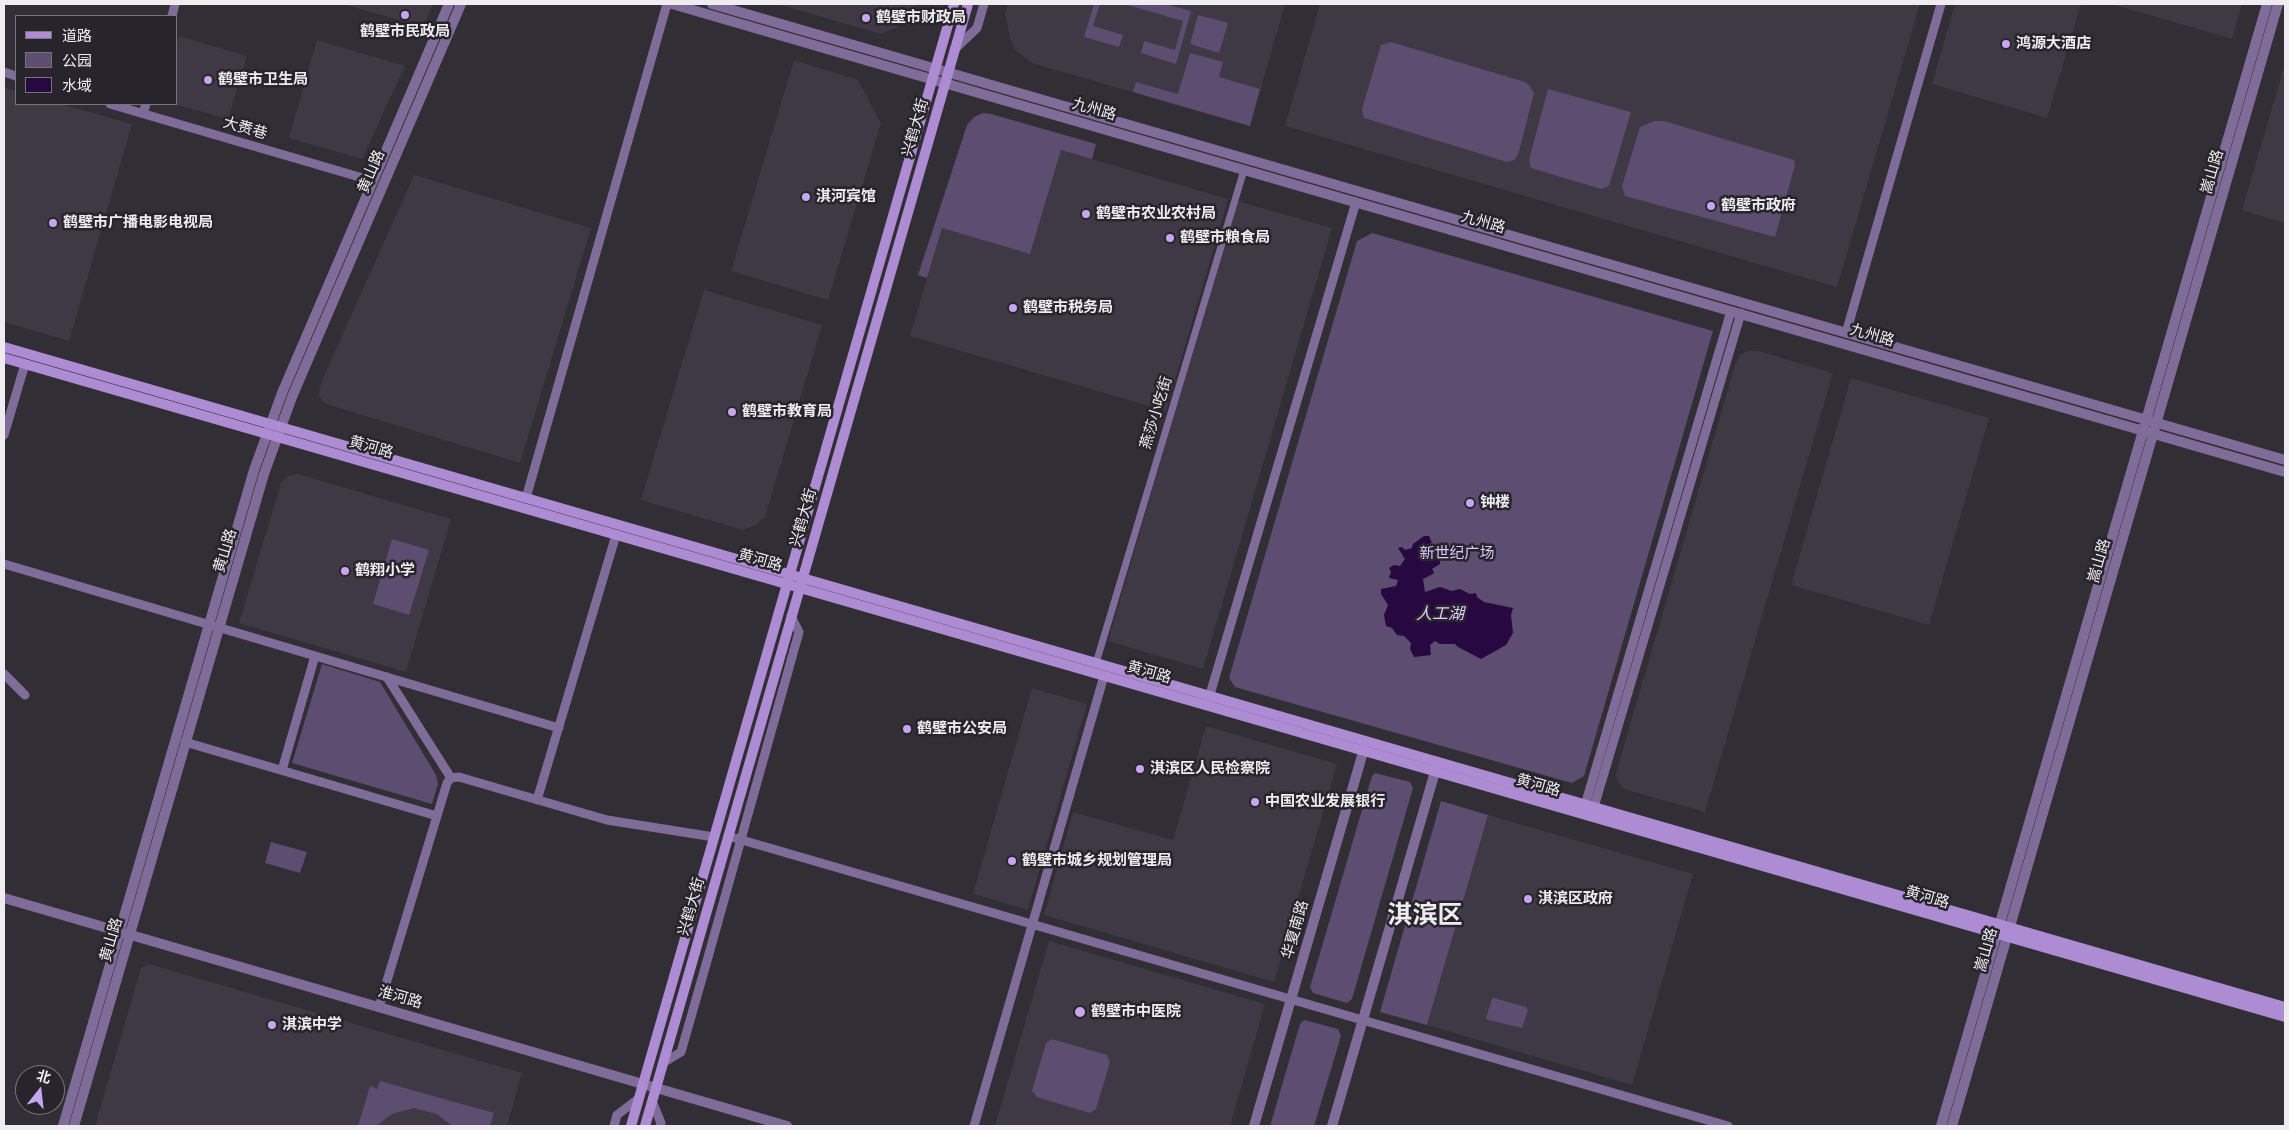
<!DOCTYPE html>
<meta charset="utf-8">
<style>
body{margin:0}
#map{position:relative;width:2289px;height:1130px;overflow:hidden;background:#312e35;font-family:Roboto,"Noto Sans SC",sans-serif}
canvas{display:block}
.frame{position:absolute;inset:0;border:5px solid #eeecf0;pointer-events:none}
.legend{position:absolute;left:15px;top:15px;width:162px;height:90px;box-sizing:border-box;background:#27252b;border:1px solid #77757a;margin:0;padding:6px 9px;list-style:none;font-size:15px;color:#eeecf0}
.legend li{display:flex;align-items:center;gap:10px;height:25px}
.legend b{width:25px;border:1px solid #77757a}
.north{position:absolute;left:15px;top:1065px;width:50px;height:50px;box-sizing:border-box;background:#27252b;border:1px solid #77757a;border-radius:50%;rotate:16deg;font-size:14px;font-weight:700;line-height:20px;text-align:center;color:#eeecf0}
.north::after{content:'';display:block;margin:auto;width:18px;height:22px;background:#c8a6ef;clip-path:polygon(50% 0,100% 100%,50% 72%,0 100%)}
</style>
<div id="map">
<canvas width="2289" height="1130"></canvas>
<div class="frame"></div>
<ul class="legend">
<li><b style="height:6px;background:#ae8cd4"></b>道路</li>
<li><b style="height:14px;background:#5d4d70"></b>公园</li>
<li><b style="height:14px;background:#280841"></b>水域</li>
</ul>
<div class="north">北</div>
</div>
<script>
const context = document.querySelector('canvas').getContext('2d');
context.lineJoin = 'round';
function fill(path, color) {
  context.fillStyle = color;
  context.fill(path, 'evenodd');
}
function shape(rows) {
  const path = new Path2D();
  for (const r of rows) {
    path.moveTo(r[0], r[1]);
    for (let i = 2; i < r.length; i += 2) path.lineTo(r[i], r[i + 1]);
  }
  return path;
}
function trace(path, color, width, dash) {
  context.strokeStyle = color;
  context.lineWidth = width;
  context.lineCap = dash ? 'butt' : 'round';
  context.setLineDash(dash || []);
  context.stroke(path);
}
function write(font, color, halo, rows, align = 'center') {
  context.font = font + ' Roboto,"Noto Sans SC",sans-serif';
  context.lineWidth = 5;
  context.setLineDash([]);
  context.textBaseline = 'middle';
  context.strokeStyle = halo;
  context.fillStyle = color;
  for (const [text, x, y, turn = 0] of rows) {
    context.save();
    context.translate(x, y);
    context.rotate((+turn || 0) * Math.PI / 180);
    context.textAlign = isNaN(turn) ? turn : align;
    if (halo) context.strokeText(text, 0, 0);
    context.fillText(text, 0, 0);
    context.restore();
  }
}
const built = shape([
 [343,4,433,4,423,27],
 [777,4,916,4,915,9,897,27,881,34],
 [1008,4,1285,4,1250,126,1032,63,1015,50,1011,40,1005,14],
 [1320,4,1920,4,1837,287,1285,126],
 [1955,4,2081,4,2047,118,1932,84],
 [2112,4,2242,4,2232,39],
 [179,36,247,56,228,119,174,104,176,104,176,45],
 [317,40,405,66,362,159,289,138],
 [794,60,858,80,881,123,828,300,731,271],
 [2285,64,2285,223,2242,210],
 [4,87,16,91,16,104,61,104,132,124,69,341,4,322],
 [1061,150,1228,199,1166,411,910,336,942,228,1030,254],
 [414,175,591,228,520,463,326,404,319,397,319,389,328,367],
 [1237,201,1332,228,1203,669,1108,641],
 [704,290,822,325,765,517,756,525,743,530,641,500],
 [1748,351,1758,351,1833,373,1705,812,1624,789,1617,781,1616,773,1736,362,1741,354],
 [1851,378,1989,418,1929,625,1791,585],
 [298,474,451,519,406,672,239,623,281,483,288,476],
 [1032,688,1087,704,1028,910,973,894],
 [1206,726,1337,764,1274,982,1044,915,1073,812,1173,840],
 [1488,815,1693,874,1632,1085,1427,1025],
 [1049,941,1265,1004,1230,1126,995,1126],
 [149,964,522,1073,507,1126,95,1126,141,968]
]);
const green = shape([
 [1094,4,1100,4,1093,26,1123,35,1119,47,1084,37],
 [1124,4,1165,4,1191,11,1176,64,1141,53,1144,41,1175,50,1183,21],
 [1198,15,1228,23,1219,53,1190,44],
 [1391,42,1525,82,1529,85,1534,93,1518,155,1514,160,1507,162,1364,118,1362,109,1381,45],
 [1190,53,1223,62,1219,77,1260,89,1250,126,1133,92,1136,82,1178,94],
 [1548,89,1631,112,1609,186,1601,189,1531,168,1529,160],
 [983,113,991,114,1096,144,1092,159,1061,150,1030,254,942,228,927,278,918,275,967,125,974,117],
 [1655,121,1664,121,1794,160,1795,165,1775,237,1625,196,1622,186,1640,127],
 [1372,233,1713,331,1584,776,1572,783,1235,687,1229,678,1357,241],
 [392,539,429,550,409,615,373,604],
 [322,664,380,682,436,775,438,784,432,804,292,763],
 [1375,773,1410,782,1413,788,1352,999,1347,1003,1313,993,1310,987,1372,776],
 [1441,801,1488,815,1427,1025,1380,1012],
 [271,842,307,852,300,873,265,863],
 [1494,998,1526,1007,1528,1010,1522,1028,1488,1020,1486,1018,1492,999],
 [1304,1020,1338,1029,1341,1036,1314,1126,1270,1126,1300,1024],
 [1052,1039,1107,1055,1110,1062,1096,1109,1090,1113,1037,1097,1032,1091,1046,1043],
 [380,1081,494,1113,490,1126,452,1126,437,1114,414,1108,392,1114,376,1126,358,1126,370,1086,377,1089]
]);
const water = shape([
 [1424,536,1429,536,1432,543,1423,546,1423,549,1428,551,1433,556,1437,556,1440,561,1440,564,1432,569,1434,572,1433,574,1423,579,1425,592,1440,587,1452,591,1460,589,1470,594,1476,593,1477,597,1484,602,1513,608,1511,615,1513,633,1506,645,1481,659,1458,647,1455,644,1440,644,1435,641,1430,645,1431,655,1414,657,1410,649,1411,643,1404,636,1397,635,1392,628,1386,626,1384,615,1388,605,1381,594,1381,589,1396,586,1398,580,1389,578,1391,572,1389,568,1394,565,1400,566,1405,559,1398,548,1402,547,1405,550,1412,548,1413,544]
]);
const pedestrian = shape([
 [1096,663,1244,170]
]);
const minor = shape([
 [172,16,175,4],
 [954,50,977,28,984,4],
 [4,72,16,76],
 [110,104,373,181],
 [143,113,146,104],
 [1846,333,1941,4],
 [4,435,25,364],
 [526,498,667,4],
 [4,564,559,728],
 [4,674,25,695],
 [387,677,451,778],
 [1208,701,1356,202],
 [185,742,437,816],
 [282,770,315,656],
 [537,800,616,535],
 [1585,805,1731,311],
 [1594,807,1741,313],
 [728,836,1728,1126],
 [379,1007,447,783,451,778,459,777,607,820,714,837],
 [663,1063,681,1052,707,961,799,632,791,616],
 [652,1101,661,1123,660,1126],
 [614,1126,617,1115,638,1099],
 [974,1126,1104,676]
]);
const tertiary = shape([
 [672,4,2285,472],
 [712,4,2285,460],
 [4,898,787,1126],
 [63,1126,254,470,282,393,449,4],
 [74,1126,264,474,292,397,461,4],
 [1254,1126,1366,742],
 [1332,1126,1437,765],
 [1941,1126,2267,4],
 [1952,1126,2278,4]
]);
const secondary = shape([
 [4,347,2285,1007],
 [4,358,2285,1017],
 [631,1126,954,4],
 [645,1126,968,4]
]);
const markers = [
 [405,15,5,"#c8a6ef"],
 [866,18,5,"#c8a6ef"],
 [2006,44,5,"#c8a6ef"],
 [208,80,5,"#c8a6ef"],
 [806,197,5,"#c8a6ef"],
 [1711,206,5,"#c8a6ef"],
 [1086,214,5,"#c8a6ef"],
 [53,223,5,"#c8a6ef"],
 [1170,238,5,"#c8a6ef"],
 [1013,308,5,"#c8a6ef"],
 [732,412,5,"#c8a6ef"],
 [1470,503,5,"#c8a6ef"],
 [345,571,5,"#c8a6ef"],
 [907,729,5,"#c8a6ef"],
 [1140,769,5,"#c8a6ef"],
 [1255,802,5,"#c8a6ef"],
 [1012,861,5,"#c8a6ef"],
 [1528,899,5,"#c8a6ef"],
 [1080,1012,6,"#c8a6ef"],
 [272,1025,5,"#c8a6ef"]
];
const poiNames = [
 ["鹤壁市财政局",876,18],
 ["鹤壁市民政局",405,32,"center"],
 ["鸿源大酒店",2016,44],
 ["鹤壁市卫生局",218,80],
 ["淇河宾馆",816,197],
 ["鹤壁市政府",1721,206],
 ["鹤壁市农业农村局",1096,214],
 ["鹤壁市广播电影电视局",63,223],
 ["鹤壁市粮食局",1180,238],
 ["鹤壁市税务局",1023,308],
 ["鹤壁市教育局",742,412],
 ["钟楼",1480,503],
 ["鹤翔小学",355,571],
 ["鹤壁市公安局",917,729],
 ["淇滨区人民检察院",1150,769],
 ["中国农业发展银行",1265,802],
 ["鹤壁市城乡规划管理局",1022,861],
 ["淇滨区政府",1538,899],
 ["鹤壁市中医院",1091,1012],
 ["淇滨中学",282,1025]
];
const streetNames = [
 ["九州路",1094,110,16],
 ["兴鹤大街",916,128,-74],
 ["大赉巷",245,129,16],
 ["黄山路",372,172,-67],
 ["嵩山路",2213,172,-74],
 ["九州路",1483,223,16],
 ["九州路",1872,336,16],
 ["燕莎小吃街",1157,413,-73],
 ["黄河路",371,448,16],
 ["兴鹤大街",804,518,-74],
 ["黄山路",226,551,-73],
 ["黄河路",760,561,16],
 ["嵩山路",2100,561,-74],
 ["黄河路",1149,673,16],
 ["黄河路",1538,786,16],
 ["黄河路",1927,898,16],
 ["兴鹤大街",692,907,-74],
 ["华夏南路",1296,930,-74],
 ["黄山路",112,940,-74],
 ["嵩山路",1987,950,-74],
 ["淮河路",400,998,16]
];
const parkNames = [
 ["新世纪广场",1457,554]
];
const waterNames = [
 ["人工湖",1440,615]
];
const townNames = [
 ["淇滨区",1425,917]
];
fill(built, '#3e3944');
fill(green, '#5d4d70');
fill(water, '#280841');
trace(pedestrian, '#806c99', 7);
trace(minor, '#806c99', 9);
trace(tertiary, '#806c99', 10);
trace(secondary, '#ae8cd4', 10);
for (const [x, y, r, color] of markers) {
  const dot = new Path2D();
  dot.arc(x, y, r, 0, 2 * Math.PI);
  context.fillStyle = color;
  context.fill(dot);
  trace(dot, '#27252b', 2);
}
write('bold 15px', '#eeecf0', '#27252b', poiNames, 'left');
write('15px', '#eeecf0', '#27252b', streetNames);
write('15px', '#dec6fc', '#27252b', parkNames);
write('italic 16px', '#e1c8fe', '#27252b', waterNames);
write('bold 25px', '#eeecf0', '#27252b', townNames);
</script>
